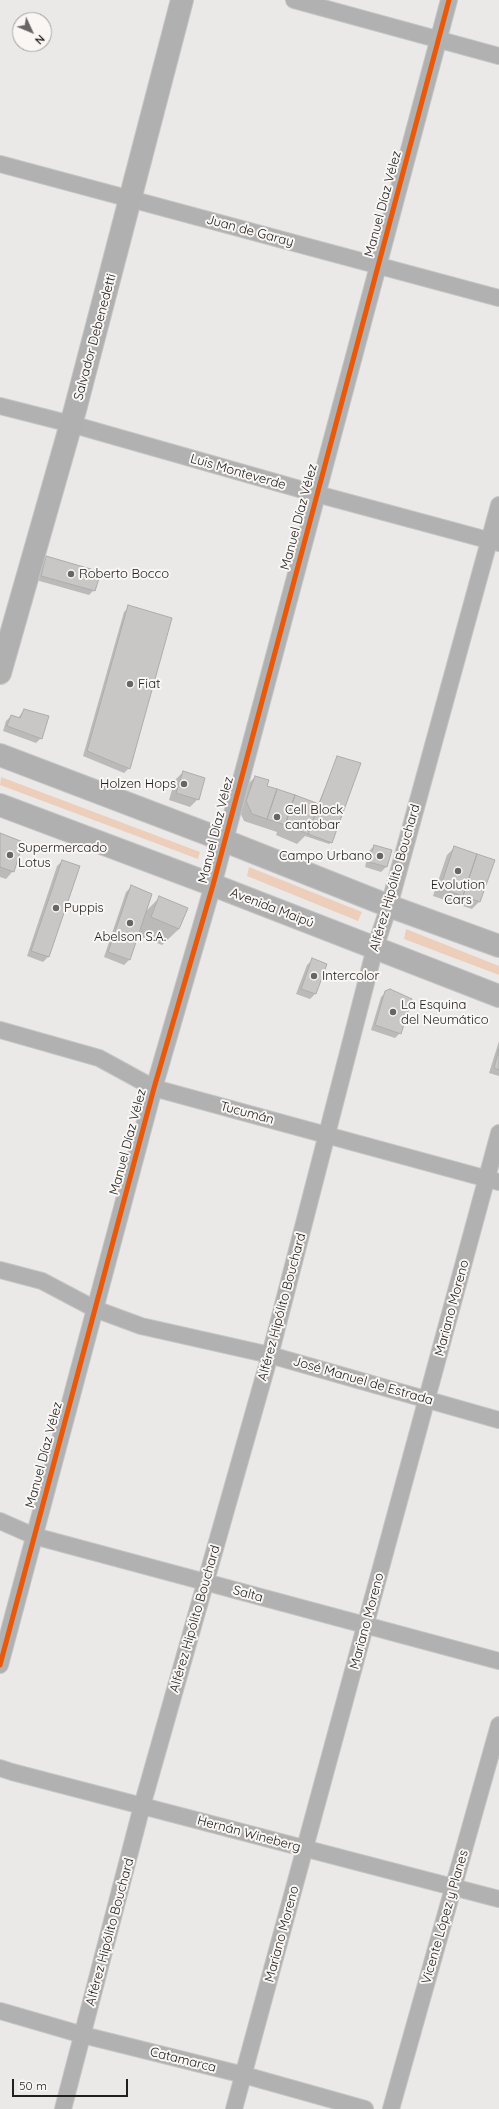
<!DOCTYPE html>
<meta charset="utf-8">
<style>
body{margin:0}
#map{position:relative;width:499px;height:2109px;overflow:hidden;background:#ebe9e8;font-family:Quicksand,sans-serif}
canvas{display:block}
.north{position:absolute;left:12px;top:12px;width:40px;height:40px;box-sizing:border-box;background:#f9f6f4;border:1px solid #a3a09f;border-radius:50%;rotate:134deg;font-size:11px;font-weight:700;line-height:16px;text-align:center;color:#21201f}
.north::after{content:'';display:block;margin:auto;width:14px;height:18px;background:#686665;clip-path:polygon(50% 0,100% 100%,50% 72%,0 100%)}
.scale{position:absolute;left:12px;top:2079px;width:116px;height:18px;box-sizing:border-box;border:2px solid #21201f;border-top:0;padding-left:5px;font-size:12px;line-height:14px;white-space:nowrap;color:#21201f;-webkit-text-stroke:3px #f9f6f4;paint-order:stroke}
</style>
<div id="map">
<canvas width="499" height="2109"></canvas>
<div class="north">N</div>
<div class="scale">50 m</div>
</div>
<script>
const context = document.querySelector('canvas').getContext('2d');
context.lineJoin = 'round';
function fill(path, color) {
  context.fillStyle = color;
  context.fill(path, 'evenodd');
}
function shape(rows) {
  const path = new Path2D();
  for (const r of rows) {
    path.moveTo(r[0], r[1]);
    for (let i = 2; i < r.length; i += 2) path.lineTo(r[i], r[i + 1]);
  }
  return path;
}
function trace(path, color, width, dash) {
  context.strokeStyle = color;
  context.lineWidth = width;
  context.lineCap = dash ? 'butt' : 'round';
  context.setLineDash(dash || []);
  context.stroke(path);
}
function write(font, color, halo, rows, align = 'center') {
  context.font = font + ' Quicksand,sans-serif';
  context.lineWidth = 4;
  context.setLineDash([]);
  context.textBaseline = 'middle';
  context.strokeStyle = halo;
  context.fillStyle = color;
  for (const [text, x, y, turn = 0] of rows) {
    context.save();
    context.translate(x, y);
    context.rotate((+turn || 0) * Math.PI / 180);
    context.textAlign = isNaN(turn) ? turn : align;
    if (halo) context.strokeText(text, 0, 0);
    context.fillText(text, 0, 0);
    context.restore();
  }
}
const green = shape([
 [1,777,200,852,198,859,0,785],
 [249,867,362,912,358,921,247,876],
 [406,929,499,966,499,975,404,939]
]);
const shadow = shape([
 [46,557,94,590,89,595,36,580,41,562],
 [129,607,129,768,124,773,83,756,124,612],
 [24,710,41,738,36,743,3,731,6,721,11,716,18,718],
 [338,757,332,842,329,844,305,836,297,844,276,835,277,832,244,821,239,810,248,784,255,777,266,786,318,804],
 [183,772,198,799,190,807,169,800,175,780],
 [0,834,13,871,6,879,0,877],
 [374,846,390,851,386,867,381,872,365,867,369,851],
 [454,848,480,901,472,909,433,896,447,855],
 [62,861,48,957,43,962,27,956,57,866],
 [131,887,145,912,159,898,179,929,162,945,137,935,129,960,124,965,104,957,126,892],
 [312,960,315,994,310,999,296,994,307,965],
 [386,992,400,1033,395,1038,371,1030,381,997],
 [499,1041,499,1076,489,1073]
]);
const building = shape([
 [46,556,101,572,95,591,41,576,46,556],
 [128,605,172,618,130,769,87,751,128,605],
 [24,709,49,716,42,739,7,726,11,715,20,718,24,709],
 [337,756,361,763,332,843,308,834,337,756],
 [183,771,205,778,199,800,176,793,183,771],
 [255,776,269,780,267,786,277,789,267,819,252,814,246,801,255,776],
 [277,789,295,795,285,825,267,819,277,789],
 [295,795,319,804,308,834,285,825,295,795],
 [0,833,23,842,14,872,0,867,0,833],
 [374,845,392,850,387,867,369,862,374,845],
 [454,846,477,854,463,896,440,888,454,846],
 [477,854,495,860,480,902,463,896,477,854],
 [62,860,80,866,49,957,31,951,62,860],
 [131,885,152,894,130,960,108,952,131,885],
 [159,896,188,908,179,929,151,917,159,896],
 [312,958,327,964,316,994,301,989,312,958],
 [390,989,412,999,401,1034,375,1025,385,991,390,989],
 [499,1049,499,1070,494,1068,499,1049]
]);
const street = shape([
 [294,0,499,56],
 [0,164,499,298],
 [0,406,71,424,317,494,499,543],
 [0,1030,99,1058,154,1088,499,1182],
 [0,1270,42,1281,95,1309,141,1326,270,1355,499,1420],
 [0,1521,34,1536,499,1661],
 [0,1665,154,1088,213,885,449,0],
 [0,1768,12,1772,499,1899],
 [0,2011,83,2035,244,2075,365,2109],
 [63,2109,142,1806,270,1355,375,948,389,906,499,505],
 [234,2109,499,1133],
 [391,2109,499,1725]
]);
const secondary = shape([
 [0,673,75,410,182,0],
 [0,755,205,833,389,906,499,946],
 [0,805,213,885,499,996]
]);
const cycleway = shape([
 [0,1665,154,1088,213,885,449,0]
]);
const markers = [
 [71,574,4,"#686665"],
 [130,684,4,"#686665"],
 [184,784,4,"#686665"],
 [277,817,4,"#686665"],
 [10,855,4,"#686665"],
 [380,856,4,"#686665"],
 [458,871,4,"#686665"],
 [56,908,4,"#686665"],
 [130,923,4,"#686665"],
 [314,976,4,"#686665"],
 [393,1012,4,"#686665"]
];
const streetNames = [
 ["Manuel Díaz Vélez",383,204,-75],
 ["Juan de Garay",250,231,15],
 ["Salvador Debenedetti",95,337,-75],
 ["Luis Monteverde",238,472,16],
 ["Manuel Díaz Vélez",299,517,-75],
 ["Manuel Díaz Vélez",216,830,-76],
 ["Alférez Hipólito Bouchard",395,878,-74],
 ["Avenida Maipú",272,908,21],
 ["Tucumán",247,1113,15],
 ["Manuel Díaz Vélez",128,1142,-75],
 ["Alférez Hipólito Bouchard",282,1307,-75],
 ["Mariano Moreno",452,1308,-75],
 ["José Manuel de Estrada",363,1381,16],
 ["Manuel Díaz Vélez",44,1455,-75],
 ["Salta",248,1594,15],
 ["Alférez Hipólito Bouchard",195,1619,-74],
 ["Mariano Moreno",367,1621,-75],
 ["Hernán Wineberg",249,1834,15],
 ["Vicente López y Planes",445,1917,-74],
 ["Alférez Hipólito Bouchard",110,1932,-75],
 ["Mariano Moreno",282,1934,-75],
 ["Catamarca",183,2060,14]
];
const poiNames = [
 ["Roberto Bocco",79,574],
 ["Fiat",138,684],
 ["Holzen Hops",176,784,"right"],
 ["Cell Block",285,810],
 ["cantobar",285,825],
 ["Supermercado",18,848],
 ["Lotus",18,863],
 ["Campo Urbano",372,856,"right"],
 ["Evolution",458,885,"center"],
 ["Cars",458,900,"center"],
 ["Puppis",64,908],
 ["Abelson S.A.",130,937,"center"],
 ["Intercolor",322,976],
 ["La Esquina",401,1005],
 ["del Neumático",401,1020]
];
fill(green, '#ecceba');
fill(shadow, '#0003');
fill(building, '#c8c7c6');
trace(building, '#adacac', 1);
trace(street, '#c6c5c5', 18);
trace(secondary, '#c6c5c5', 24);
trace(street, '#b1b1b1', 16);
trace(secondary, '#b1b0b0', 22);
trace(cycleway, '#e8590c', 5);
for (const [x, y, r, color] of markers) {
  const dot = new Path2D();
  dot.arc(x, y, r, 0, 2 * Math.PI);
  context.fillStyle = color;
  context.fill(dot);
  trace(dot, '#f9f6f4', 1.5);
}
write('13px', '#21201f', '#f9f6f4', streetNames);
write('13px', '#21201f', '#f9f6f4', poiNames, 'left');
</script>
